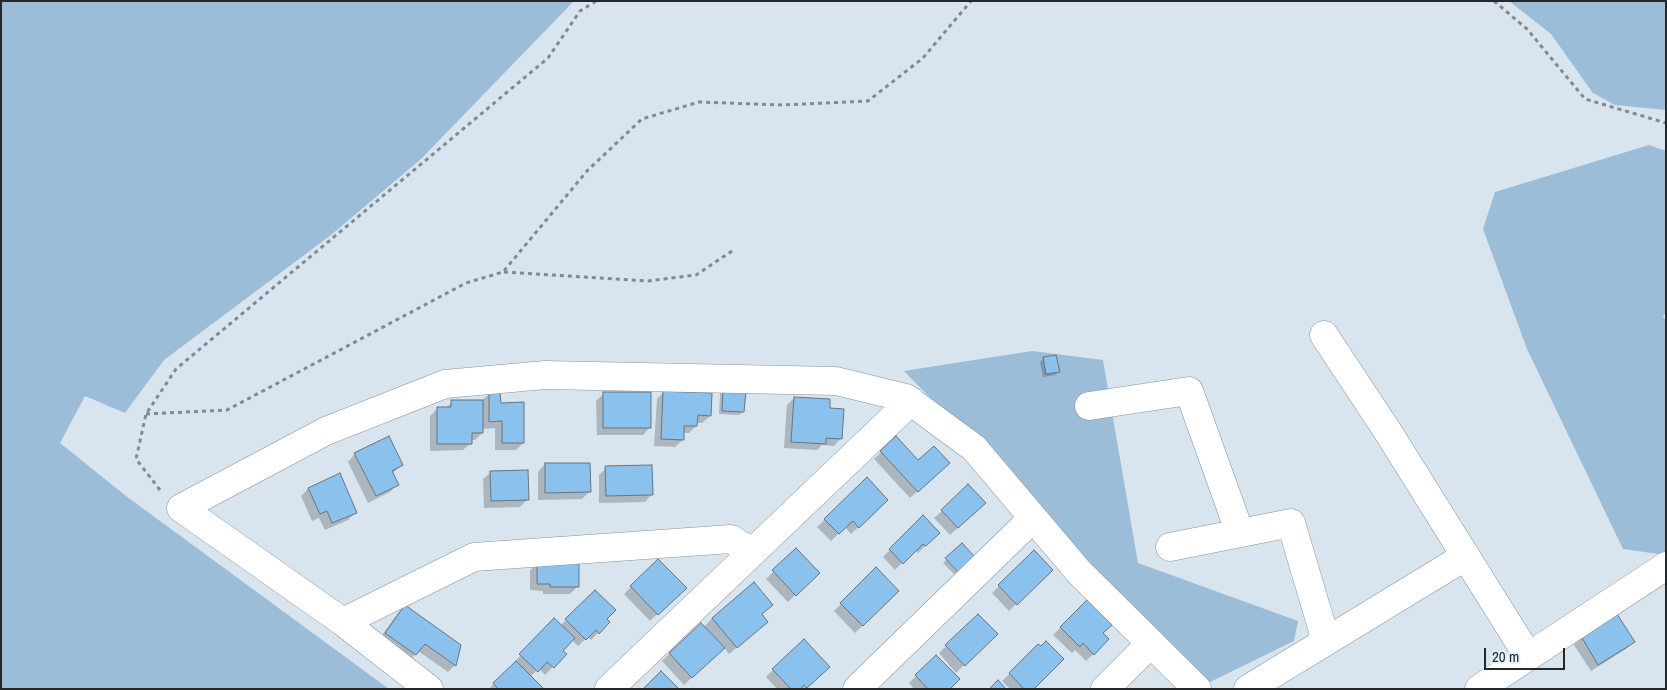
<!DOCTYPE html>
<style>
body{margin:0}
#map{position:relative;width:1667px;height:690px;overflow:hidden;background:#d8e4ee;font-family:"Archivo Narrow",sans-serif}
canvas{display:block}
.frame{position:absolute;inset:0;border:2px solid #23282b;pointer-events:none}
.scale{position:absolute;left:1484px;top:648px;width:81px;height:22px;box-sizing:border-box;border:2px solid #23282b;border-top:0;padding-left:6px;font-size:15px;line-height:18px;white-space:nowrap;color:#23282b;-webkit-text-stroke:4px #e5f1fb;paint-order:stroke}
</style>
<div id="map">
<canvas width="1667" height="690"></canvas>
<div class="frame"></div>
<div class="scale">20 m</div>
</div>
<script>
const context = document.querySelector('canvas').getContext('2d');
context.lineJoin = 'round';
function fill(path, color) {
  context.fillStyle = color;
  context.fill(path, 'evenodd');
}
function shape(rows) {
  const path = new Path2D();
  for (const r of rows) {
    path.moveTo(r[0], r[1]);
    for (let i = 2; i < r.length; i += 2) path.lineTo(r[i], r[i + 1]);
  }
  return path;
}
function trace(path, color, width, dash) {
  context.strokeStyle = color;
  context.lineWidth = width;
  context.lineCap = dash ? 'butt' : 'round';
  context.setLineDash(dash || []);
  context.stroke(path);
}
const green = shape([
 [1,1,574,1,421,159,331,235,164,360,125,413,85,396,60,443,126,496,389,689,1,689],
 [1509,1,1666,1,1666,110,1615,105,1593,93,1551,34],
 [1649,145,1666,151,1666,312,1663,317,1666,321,1666,555,1623,549,1527,349,1483,229,1495,192],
 [1032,351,1103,360,1138,563,1298,621,1294,641,1210,682,1155,632,1018,487,904,371]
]);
const shadow = shape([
 [1044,358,1058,372,1055,375,1043,377,1040,362],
 [724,390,743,412,739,415,719,414,720,394],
 [664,392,710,416,702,423,696,423,696,426,689,433,683,433,683,440,675,447,654,446,657,399],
 [604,393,650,427,643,435,597,435,596,401],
 [489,394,499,404,523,443,516,450,495,450,495,428,482,429,482,433,475,440,471,440,471,443,463,450,430,451,430,416,437,409,445,409,452,402,481,401],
 [794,398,829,409,841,438,834,446,822,445,817,450,784,448,787,405],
 [896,438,918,462,941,470,910,498,874,459],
 [355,454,402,465,392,474,397,485,390,492,368,503,348,462],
 [545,464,589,492,582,499,538,500,538,472],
 [606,468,652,494,645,502,599,503,599,475],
 [491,472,528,499,520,507,484,508,483,479],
 [339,475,355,513,348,520,325,530,319,518,312,521,301,496,308,489],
 [867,479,887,500,851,534,845,527,831,541,817,527],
 [977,510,950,535,934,518,942,511],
 [923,517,938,533,918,553,915,550,895,570,883,557],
 [962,544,975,559,956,576,943,563],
 [796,550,818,573,788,602,766,579],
 [1034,552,1052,570,1009,611,992,593],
 [658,560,685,588,650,621,624,594],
 [538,563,577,587,570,594,543,594,543,591,530,590,530,570],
 [876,569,898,591,855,633,834,611],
 [595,591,606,619,609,622,591,640,588,637,578,646,572,640,562,651,565,654,545,675,539,668,530,677,543,689,489,689,554,620,560,626],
 [1087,602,1101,633,1108,640,1086,661,1075,650,1072,653,1053,635],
 [771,605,761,615,759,629,729,654,724,647,684,685,662,661,701,625,704,627,712,618],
 [405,606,459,645,455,665,448,672,418,651,408,662,378,641,397,614],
 [978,615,996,634,956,673,939,653],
 [1581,637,1634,642,1626,649,1591,671,1574,645],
 [1038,646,1040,648,1032,689,1010,689,1002,681],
 [828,667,805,689,777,689,766,677,773,670],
 [916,676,948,689,914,689,909,683]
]);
const building = shape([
 [1056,355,1060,372,1046,374,1043,357,1056,355],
 [723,389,746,391,744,412,722,411,723,389],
 [663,391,712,393,711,416,698,415,697,426,684,426,684,440,661,439,663,391],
 [489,392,500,392,501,403,524,402,524,443,502,443,502,421,489,422,489,392],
 [603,392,651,392,651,428,603,428,603,392],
 [794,397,830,399,830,408,844,409,842,439,826,438,826,444,791,442,794,397],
 [451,400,483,400,483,433,472,433,472,444,437,444,437,407,451,407,451,400],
 [389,436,403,465,392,471,399,485,376,496,354,453,389,436],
 [896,436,918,460,934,446,950,463,918,492,880,451,896,436],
 [545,463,590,463,591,492,545,493,545,463],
 [652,465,653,495,606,496,605,466,652,465],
 [528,470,529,500,491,501,490,471,528,470],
 [340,473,357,513,332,523,327,511,320,514,308,488,340,473],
 [867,477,888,500,859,528,853,521,839,534,824,519,867,477],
 [968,484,986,503,958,528,941,510,968,484],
 [923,515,940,533,926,546,923,544,903,564,889,549,923,515],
 [962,543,977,559,960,574,945,558,962,543],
 [796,548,820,573,796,596,772,570,796,548],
 [1034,550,1053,570,1017,605,998,585,1034,550],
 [658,559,687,588,658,615,630,586,658,559],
 [537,562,579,562,579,587,550,587,550,584,537,584,537,562],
 [876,567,899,591,863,626,840,603,876,567],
 [754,582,773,605,762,614,768,622,737,648,712,618,754,582],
 [595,590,616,610,607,619,610,622,599,634,596,630,586,640,565,619,595,590],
 [1087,600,1112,625,1103,633,1109,639,1094,655,1083,643,1080,647,1060,627,1087,600],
 [405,605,461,645,456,666,425,644,416,655,385,633,405,605],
 [978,614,998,634,965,666,945,645,978,614],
 [1617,614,1635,642,1598,665,1581,636,1617,614],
 [554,618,575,638,563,651,567,654,554,668,547,662,538,672,519,654,554,618],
 [701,623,725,648,692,678,669,653,701,623],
 [804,639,830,667,807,688,804,685,800,689,791,689,772,669,804,639],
 [1046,641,1064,659,1034,689,1024,689,1009,673,1038,644,1041,646,1046,641],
 [936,655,960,679,950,689,928,689,915,675,936,655],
 [516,661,544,689,498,689,493,683,516,661],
 [661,671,679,689,643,689,661,671],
 [998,680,1006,689,989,689,998,680]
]);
const path = shape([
 [1494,1,1527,29,1585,99,1666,123],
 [504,272,648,281,696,275,735,249],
 [146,414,227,410,466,283,503,272,587,171,642,119,699,102,782,105,868,101,923,58,971,1],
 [160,490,136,459,146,414,176,369,548,58,580,11,596,1]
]);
const minor = shape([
 [1324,335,1390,435,1528,656],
 [1089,406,1189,391,1240,533],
 [1170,547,1291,523,1326,641],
 [343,622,474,557,731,539,752,552],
 [429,689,343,622,181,508,326,431,445,384,545,375,836,381,906,398,974,448,1079,572,1197,689],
 [609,689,911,401],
 [857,689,1033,518],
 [1105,689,1151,643],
 [1248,689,1466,556],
 [1479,689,1666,566]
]);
fill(green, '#9bbdd8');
fill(shadow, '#0003');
fill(building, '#8bc2ed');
trace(building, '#69737c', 1);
trace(minor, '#87929c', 29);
trace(path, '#818a91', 3, [4, 4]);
trace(minor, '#fff', 28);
</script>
